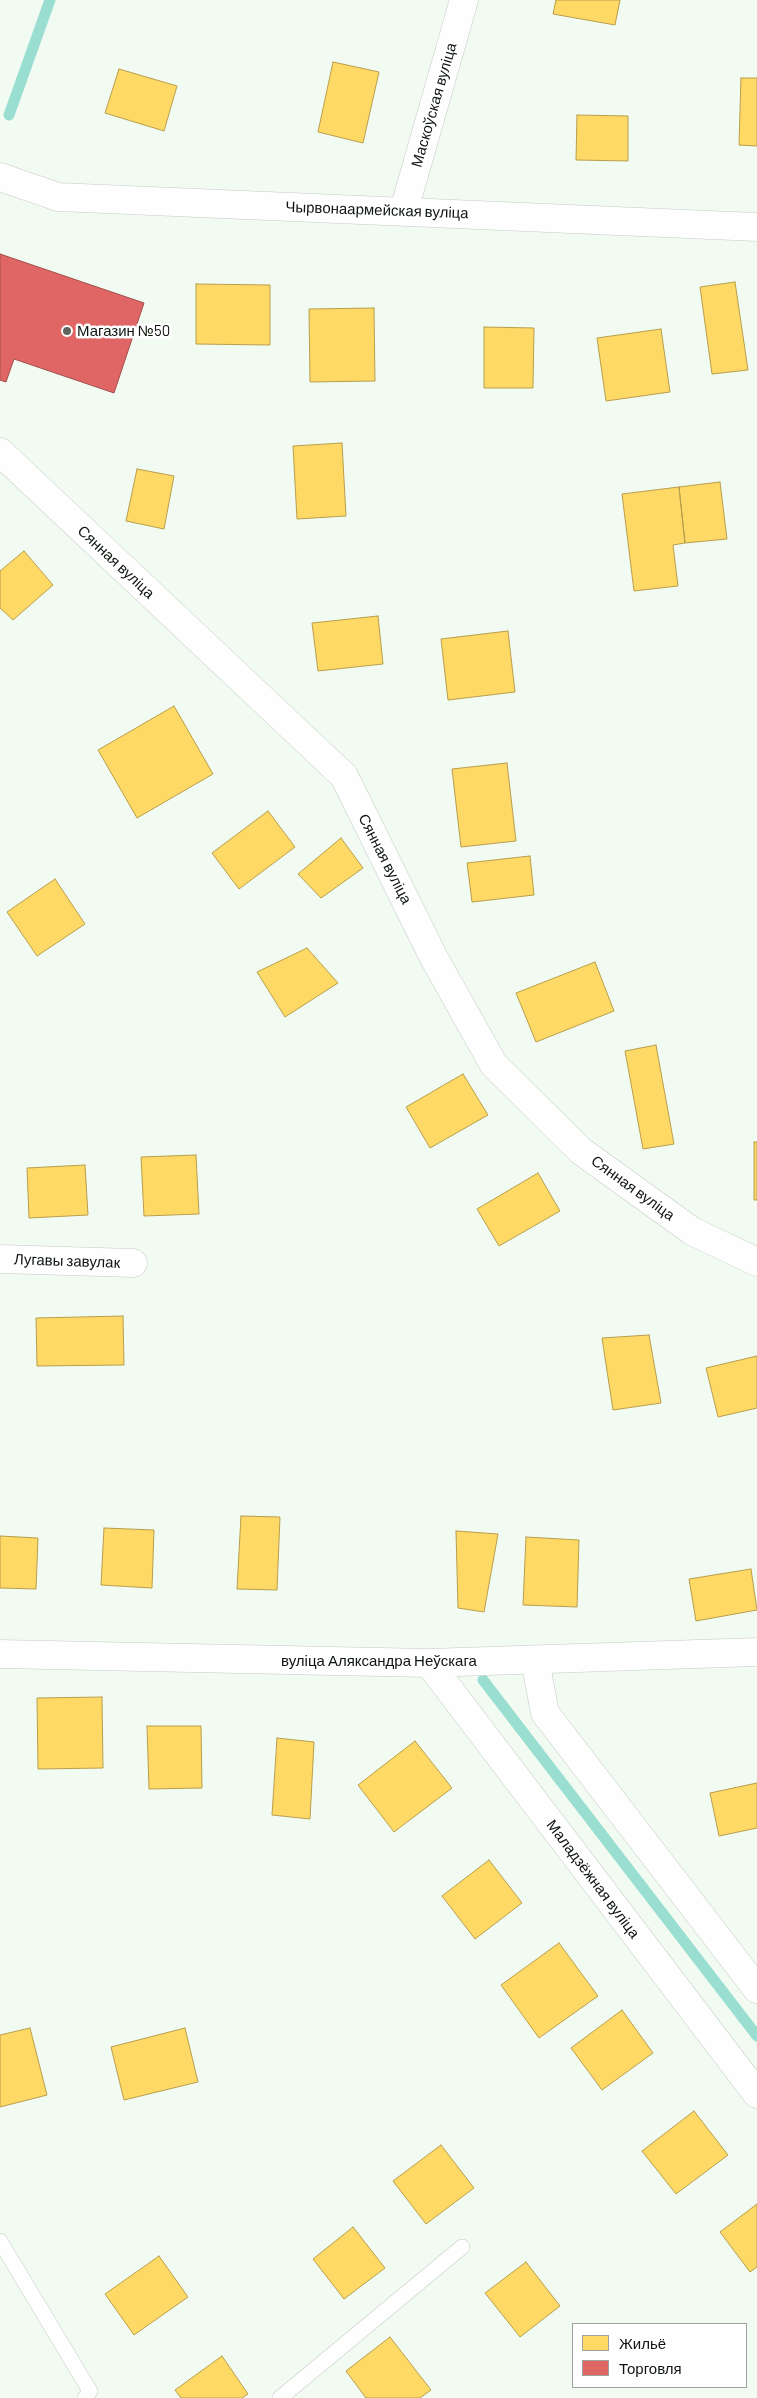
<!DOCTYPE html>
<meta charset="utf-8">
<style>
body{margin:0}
#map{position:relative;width:757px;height:2398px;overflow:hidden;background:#f2fbf2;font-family:Barlow,sans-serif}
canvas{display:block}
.legend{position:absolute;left:572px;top:2323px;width:175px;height:65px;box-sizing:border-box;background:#fff;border:1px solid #9fa19f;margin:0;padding:6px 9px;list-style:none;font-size:15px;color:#0f150f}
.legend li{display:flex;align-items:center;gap:10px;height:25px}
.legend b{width:25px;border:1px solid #9fa19f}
</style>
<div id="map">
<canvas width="757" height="2398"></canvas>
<ul class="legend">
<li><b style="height:14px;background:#ffd966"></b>Жильё</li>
<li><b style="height:14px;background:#e06666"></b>Торговля</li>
</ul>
</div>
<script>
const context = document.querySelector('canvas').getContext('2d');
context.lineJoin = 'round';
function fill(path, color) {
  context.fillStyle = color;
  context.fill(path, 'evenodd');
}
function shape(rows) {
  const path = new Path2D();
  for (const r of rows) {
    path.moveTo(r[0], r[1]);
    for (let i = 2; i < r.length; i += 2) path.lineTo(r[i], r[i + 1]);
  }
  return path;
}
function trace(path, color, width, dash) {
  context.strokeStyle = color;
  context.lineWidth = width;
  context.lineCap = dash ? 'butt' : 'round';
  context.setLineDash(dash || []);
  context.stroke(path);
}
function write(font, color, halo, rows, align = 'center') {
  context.font = font + ' Barlow,sans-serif';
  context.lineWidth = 5;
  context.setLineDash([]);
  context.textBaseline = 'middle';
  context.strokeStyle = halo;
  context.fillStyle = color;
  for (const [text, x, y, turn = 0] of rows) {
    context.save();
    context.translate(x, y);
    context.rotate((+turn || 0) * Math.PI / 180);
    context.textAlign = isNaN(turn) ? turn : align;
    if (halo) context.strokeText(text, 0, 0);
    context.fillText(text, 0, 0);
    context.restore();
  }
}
const homes = shape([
 [556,0,620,0,615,25,553,14,556,0],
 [333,62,379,72,363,143,318,132,333,62],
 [119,69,177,86,164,131,105,113,119,69],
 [741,78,757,78,757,146,739,145,741,78],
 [577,115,628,116,628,161,576,160,577,115],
 [735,282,748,370,712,374,700,287,735,282],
 [196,284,270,285,270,345,196,344,196,284],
 [374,308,375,381,310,382,309,309,374,308],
 [484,327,534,328,533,388,484,388,484,327],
 [661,329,670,392,606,401,597,338,661,329],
 [342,443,346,516,297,519,293,446,342,443],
 [137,469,174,476,164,529,126,521,137,469],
 [720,482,727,539,685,543,679,487,720,482],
 [679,487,685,543,673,545,678,586,634,591,622,494,679,487],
 [24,551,53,585,13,620,0,608,0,571,24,551],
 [378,616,383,664,318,671,312,623,378,616],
 [508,631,515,692,448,700,441,639,508,631],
 [174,706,213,774,137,818,98,750,174,706],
 [507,763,516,841,461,847,452,769,507,763],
 [268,811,295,847,239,889,212,853,268,811],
 [341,838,363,868,321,898,298,874,341,838],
 [530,856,534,895,472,902,467,863,530,856],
 [55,879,85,924,37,956,7,912,55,879],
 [307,948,338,983,285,1017,257,972,307,948],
 [595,962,614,1011,536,1042,516,993,595,962],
 [656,1045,674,1144,643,1149,625,1051,656,1045],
 [463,1074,488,1115,430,1148,406,1107,463,1074],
 [754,1142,757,1142,757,1200,754,1200,754,1142],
 [196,1155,199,1214,144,1216,141,1157,196,1155],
 [85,1165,88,1215,29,1218,27,1168,85,1165],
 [538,1173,560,1211,499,1246,477,1209,538,1173],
 [123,1316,124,1365,37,1366,36,1318,123,1316],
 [649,1335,661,1403,613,1410,602,1338,649,1335],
 [757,1356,757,1408,718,1417,706,1368,757,1356],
 [241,1516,280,1517,277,1590,237,1589,241,1516],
 [104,1528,154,1530,152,1588,101,1585,104,1528],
 [456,1531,498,1534,484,1612,458,1608,456,1531],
 [0,1536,38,1538,36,1589,0,1588,0,1536],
 [526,1537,579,1540,577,1607,523,1605,526,1537],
 [751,1569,757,1610,696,1621,689,1579,751,1569],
 [102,1697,103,1768,38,1769,37,1698,102,1697],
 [147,1726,201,1726,202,1788,149,1789,147,1726],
 [277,1738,314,1742,310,1819,272,1815,277,1738],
 [415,1741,452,1788,394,1832,358,1785,415,1741],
 [757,1783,757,1828,719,1836,710,1793,757,1783],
 [489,1860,522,1903,475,1939,442,1896,489,1860],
 [559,1943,598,1996,539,2038,501,1985,559,1943],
 [622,2010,653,2053,602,2090,571,2048,622,2010],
 [30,2028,47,2095,0,2107,0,2035,30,2028],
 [185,2028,198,2082,124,2100,111,2047,185,2028],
 [694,2111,728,2155,676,2194,642,2151,694,2111],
 [441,2145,474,2188,426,2224,393,2181,441,2145],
 [757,2204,757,2267,750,2272,720,2232,757,2204],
 [353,2227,385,2268,344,2299,313,2259,353,2227],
 [159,2256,188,2297,134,2335,105,2294,159,2256],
 [526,2262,560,2306,520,2337,485,2293,526,2262],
 [390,2337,431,2390,420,2398,366,2398,346,2371,390,2337],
 [222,2356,248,2394,242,2398,181,2398,175,2390,222,2356]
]);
const shops = shape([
 [0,254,144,303,114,393,14,359,6,382,0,380,0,254]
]);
const stream = shape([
 [9,115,50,0],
 [483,1680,757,2036]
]);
const service = shape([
 [0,2241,90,2391,85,2398],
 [280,2398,462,2247]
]);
const minor = shape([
 [0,452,344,776,434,958,494,1065,581,1151,692,1231,757,1262],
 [0,1259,133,1263],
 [0,1654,429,1663,757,1652],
 [535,1660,545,1713,757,1989],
 [429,1663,757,2094]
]);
const tertiary = shape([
 [404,210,464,0]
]);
const secondary = shape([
 [0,177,58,197,757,227]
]);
const markers = [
 [67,331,5,"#5e665e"]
];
const streetNames = [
 ["Маскоўская вуліца",434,105,-74],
 ["Чырвонаармейская вуліца",377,210,2],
 ["Сянная вуліца",116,562,43],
 ["Сянная вуліца",385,859,63],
 ["Сянная вуліца",633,1188,36],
 ["Лугавы завулак",67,1261,2],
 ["вуліца Аляксандра Неўскага",379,1661],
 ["Маладзёжная вуліца",593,1879,53]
];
const poiNames = [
 ["Магазин №50",77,331]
];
fill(homes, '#ffd966');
trace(homes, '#b79e4c', 1);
fill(shops, '#e06666');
trace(shops, '#a14e4c', 1);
trace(stream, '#99ded1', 11);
trace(service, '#c4cbc4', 16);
trace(minor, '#c4cbc4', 29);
trace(tertiary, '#c4cbc4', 29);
trace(secondary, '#c4cbc4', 29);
trace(service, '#fdfefd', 15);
trace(minor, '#fdfefd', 28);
trace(tertiary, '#fdfefd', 28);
trace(secondary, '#fdfefd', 28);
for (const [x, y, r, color] of markers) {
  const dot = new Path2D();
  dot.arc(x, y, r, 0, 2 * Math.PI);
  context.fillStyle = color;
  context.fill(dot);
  trace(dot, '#fff', 2);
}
write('15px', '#0f150f', '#fff', streetNames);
write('15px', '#0f150f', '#fff', poiNames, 'left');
</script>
